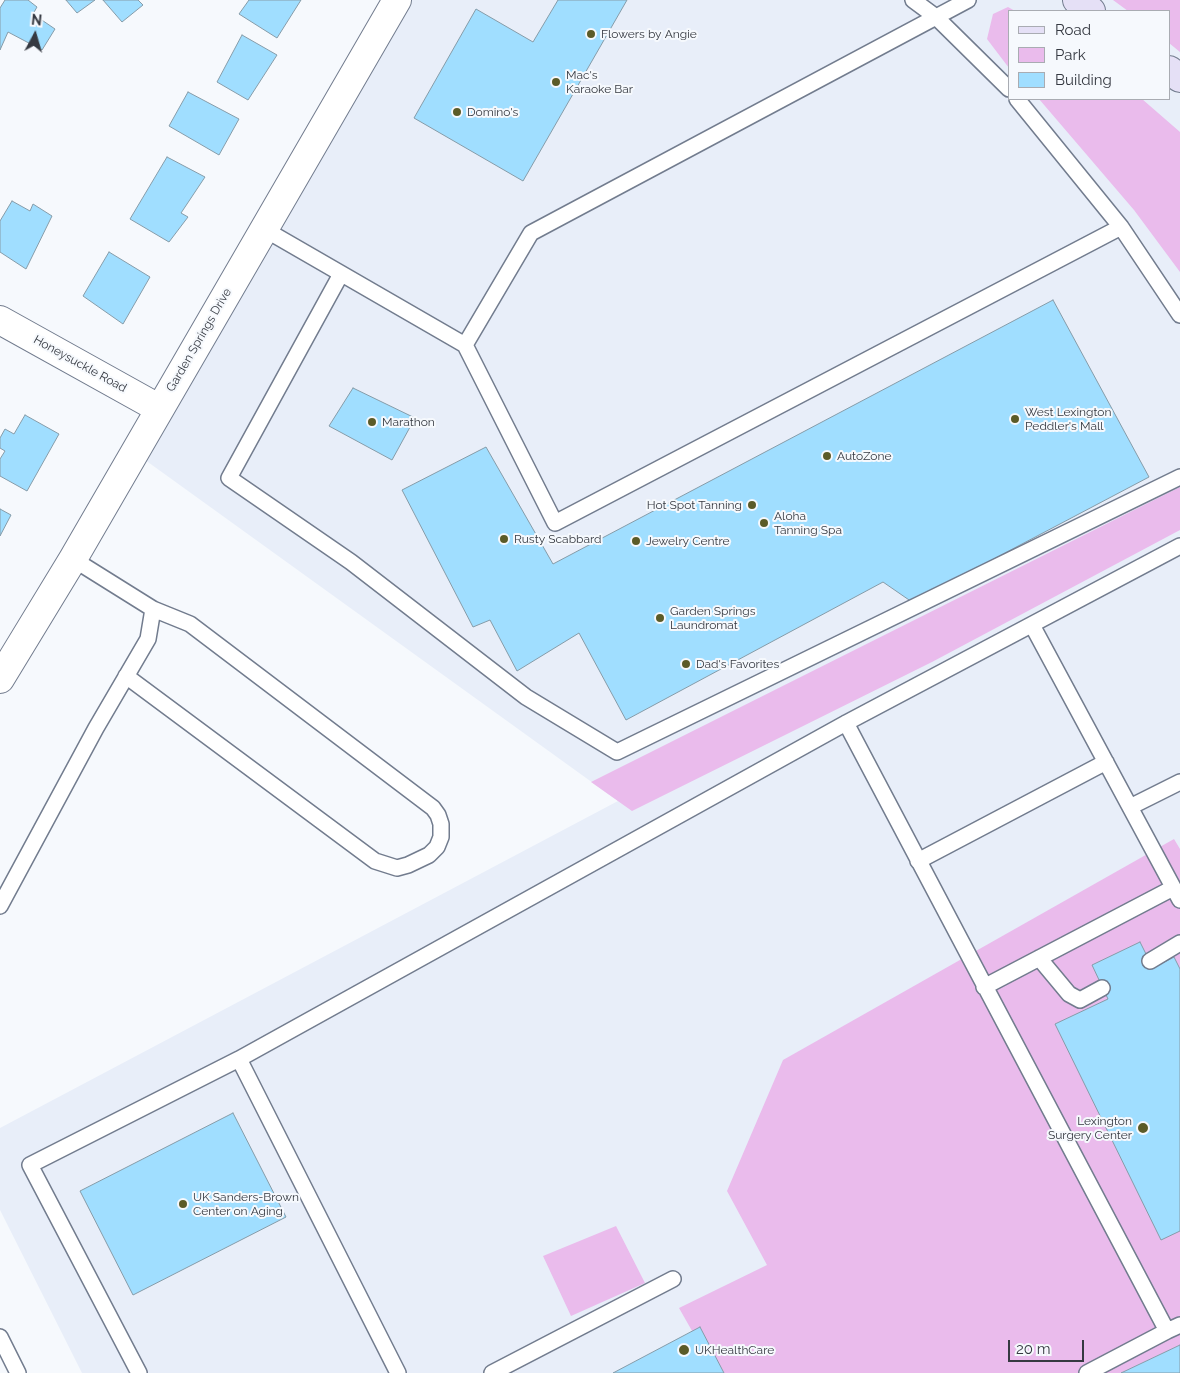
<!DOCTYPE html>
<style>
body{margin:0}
#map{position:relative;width:1180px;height:1373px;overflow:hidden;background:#f6f9fd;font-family:Raleway,sans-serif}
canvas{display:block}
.legend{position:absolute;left:1008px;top:10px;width:162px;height:90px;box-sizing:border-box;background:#f6f9fd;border:1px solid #a9acb2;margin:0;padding:6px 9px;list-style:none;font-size:15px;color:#353941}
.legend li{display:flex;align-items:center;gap:10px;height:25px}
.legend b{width:25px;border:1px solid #a9acb2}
.north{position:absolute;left:10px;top:10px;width:50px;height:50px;-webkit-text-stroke:4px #f6f9fd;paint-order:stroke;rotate:6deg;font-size:14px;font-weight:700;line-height:20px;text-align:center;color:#353941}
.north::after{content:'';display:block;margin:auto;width:18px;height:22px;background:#353941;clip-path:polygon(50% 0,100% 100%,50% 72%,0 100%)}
.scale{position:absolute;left:1008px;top:1340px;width:76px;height:22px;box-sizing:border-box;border:2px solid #353941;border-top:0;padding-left:6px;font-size:15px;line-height:18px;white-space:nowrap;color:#353941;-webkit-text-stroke:4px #f6f9fd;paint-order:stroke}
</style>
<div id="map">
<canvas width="1180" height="1373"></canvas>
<ul class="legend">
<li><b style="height:6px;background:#e5e0f6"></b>Road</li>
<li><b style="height:14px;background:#eabbec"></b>Park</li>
<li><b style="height:14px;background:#a0deff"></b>Building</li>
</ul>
<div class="north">N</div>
<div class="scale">20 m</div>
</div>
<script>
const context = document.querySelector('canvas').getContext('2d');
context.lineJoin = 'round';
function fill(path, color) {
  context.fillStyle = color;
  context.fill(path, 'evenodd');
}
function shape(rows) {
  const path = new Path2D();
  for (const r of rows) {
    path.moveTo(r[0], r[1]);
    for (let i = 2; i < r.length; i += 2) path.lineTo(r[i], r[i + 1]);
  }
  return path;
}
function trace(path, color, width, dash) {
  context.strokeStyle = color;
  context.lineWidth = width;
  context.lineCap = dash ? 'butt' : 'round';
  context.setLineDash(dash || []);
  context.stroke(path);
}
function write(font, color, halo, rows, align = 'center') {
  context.font = font + ' Raleway,sans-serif';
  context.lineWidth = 4;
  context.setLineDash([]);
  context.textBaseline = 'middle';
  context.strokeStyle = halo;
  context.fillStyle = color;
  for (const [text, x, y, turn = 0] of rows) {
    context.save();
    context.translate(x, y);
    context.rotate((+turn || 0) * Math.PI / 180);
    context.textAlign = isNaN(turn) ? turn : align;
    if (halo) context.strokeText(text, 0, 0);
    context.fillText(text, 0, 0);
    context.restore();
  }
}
const built = shape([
 [397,0,1180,0,1180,1373,82,1373,0,1210,0,1128,618,801,134,452],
 [1009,11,1169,11,1169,99,1009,99]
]);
const green = shape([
 [1113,0,1180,0,1180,52,1169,43,1169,11,1128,11],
 [1008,7,1015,11,1009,11,1009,68,987,39,993,14],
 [1039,99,1142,99,1180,132,1180,272,1134,210],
 [1180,487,1180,530,932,662,632,811,591,782],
 [1174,839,1180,849,1180,1345,1121,1373,716,1373,679,1308,767,1265,727,1191,783,1060],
 [616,1226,645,1283,571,1316,543,1256]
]);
const building = shape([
 [5,0,28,0,37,7,33,14,55,29,42,50,8,32,0,50,0,8,5,0],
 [66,0,95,0,77,13,66,0],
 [103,0,138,0,143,5,122,22,103,0],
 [249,0,301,0,277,38,239,14,249,0],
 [558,0,627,0,523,181,414,118,476,9,533,42,558,0],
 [242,35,277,55,248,100,217,82,242,35],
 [188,92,239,119,219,155,169,126,188,92],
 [167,157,205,177,181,213,188,217,169,242,130,219,167,157],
 [12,201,30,211,33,204,52,216,26,269,0,252,0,221,12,201],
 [109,252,150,277,123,324,83,296,109,252],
 [1053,300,1149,477,912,602,883,582,626,720,579,633,517,671,490,620,473,627,402,490,486,447,553,564,1053,300],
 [353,388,415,418,392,460,329,426,353,388],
 [25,415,59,434,27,491,0,476,0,459,5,451,0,448,0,438,5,429,14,434,25,415],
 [0,509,11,515,0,536,0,509],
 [1140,942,1153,968,1174,957,1180,969,1180,1231,1161,1240,1055,1024,1108,999,1092,965,1140,942],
 [233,1113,286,1217,133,1295,80,1191,233,1113],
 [700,1327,724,1373,613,1373,700,1327],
 [1180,1345,1180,1373,1121,1373,1180,1345]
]);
const lane = shape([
 [913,0,936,17,1009,89],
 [1017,99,1121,227,1180,315],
 [264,229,465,345,531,233,968,0],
 [341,274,229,478,351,562,526,697,617,752,1180,477],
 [465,345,555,523,1121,227],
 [1032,625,1180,900],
 [126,676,375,861,397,868,408,865,429,855,437,847,441,837,441,824,438,815,433,808,190,624,153,609],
 [846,723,1167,1331,1180,1325],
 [1130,807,1180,782],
 [918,861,1106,762],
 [0,906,96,728,148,639,153,609,73,559],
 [1039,958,1069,994,1080,1000,1102,988],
 [1150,961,1180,943],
 [984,987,1173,888],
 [0,1337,18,1373],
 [139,1373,30,1165,239,1059],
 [398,1373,239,1059,846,723,1180,546],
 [492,1373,673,1279],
 [1087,1373,1167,1331]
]);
const street = shape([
 [0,320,160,409],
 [0,679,73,559,397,0]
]);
const secondary = shape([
 [1077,0,1091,11],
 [1169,70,1180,78]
]);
const markers = [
 [591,34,5,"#5b5b28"],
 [556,82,5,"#5b5b28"],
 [457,112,5,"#5b5b28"],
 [1015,419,5,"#5b5b28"],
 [372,422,5,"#5b5b28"],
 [827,456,5,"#5b5b28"],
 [752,505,5,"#5b5b28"],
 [764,523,5,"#5b5b28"],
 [504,539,5,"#5b5b28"],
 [636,541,5,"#5b5b28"],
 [660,618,5,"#5b5b28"],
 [686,664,5,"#5b5b28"],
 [1143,1128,6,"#5b5b28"],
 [183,1204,5,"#5b5b28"],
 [684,1350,6,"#5b5b28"]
];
const poiNames = [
 ["Flowers by Angie",601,34],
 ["Mac's",566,75],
 ["Karaoke Bar",566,89],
 ["Domino's",467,112],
 ["West Lexington",1025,412],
 ["Peddler's Mall",1025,426],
 ["Marathon",382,422],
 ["AutoZone",837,456],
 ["Hot Spot Tanning",742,505,"right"],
 ["Aloha",774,516],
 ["Tanning Spa",774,530],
 ["Rusty Scabbard",514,539],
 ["Jewelry Centre",646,541],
 ["Garden Springs",670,611],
 ["Laundromat",670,625],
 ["Dad's Favorites",696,664],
 ["Lexington",1132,1121,"right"],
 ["Surgery Center",1132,1135,"right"],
 ["UK Sanders-Brown",193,1197],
 ["Center on Aging",193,1211],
 ["UKHealthCare",695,1350]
];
const streetNames = [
 ["Garden Springs Drive",199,340,-60],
 ["Honeysuckle Road",80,364,29]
];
fill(built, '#e8eef9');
fill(green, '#eabbec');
fill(building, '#a0deff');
trace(building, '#869ca9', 1);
trace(lane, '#727c8e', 18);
trace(street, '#727c8e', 30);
trace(secondary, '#727c8e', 30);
trace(lane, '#fff', 15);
trace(street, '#fff', 28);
trace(secondary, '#e5e0f6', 28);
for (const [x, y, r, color] of markers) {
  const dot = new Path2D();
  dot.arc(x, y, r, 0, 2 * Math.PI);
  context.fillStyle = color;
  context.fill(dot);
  trace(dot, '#f6f9fd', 2);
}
write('12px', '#353941', '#f6f9fd', poiNames, 'left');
write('12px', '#353941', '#f6f9fd', streetNames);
</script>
